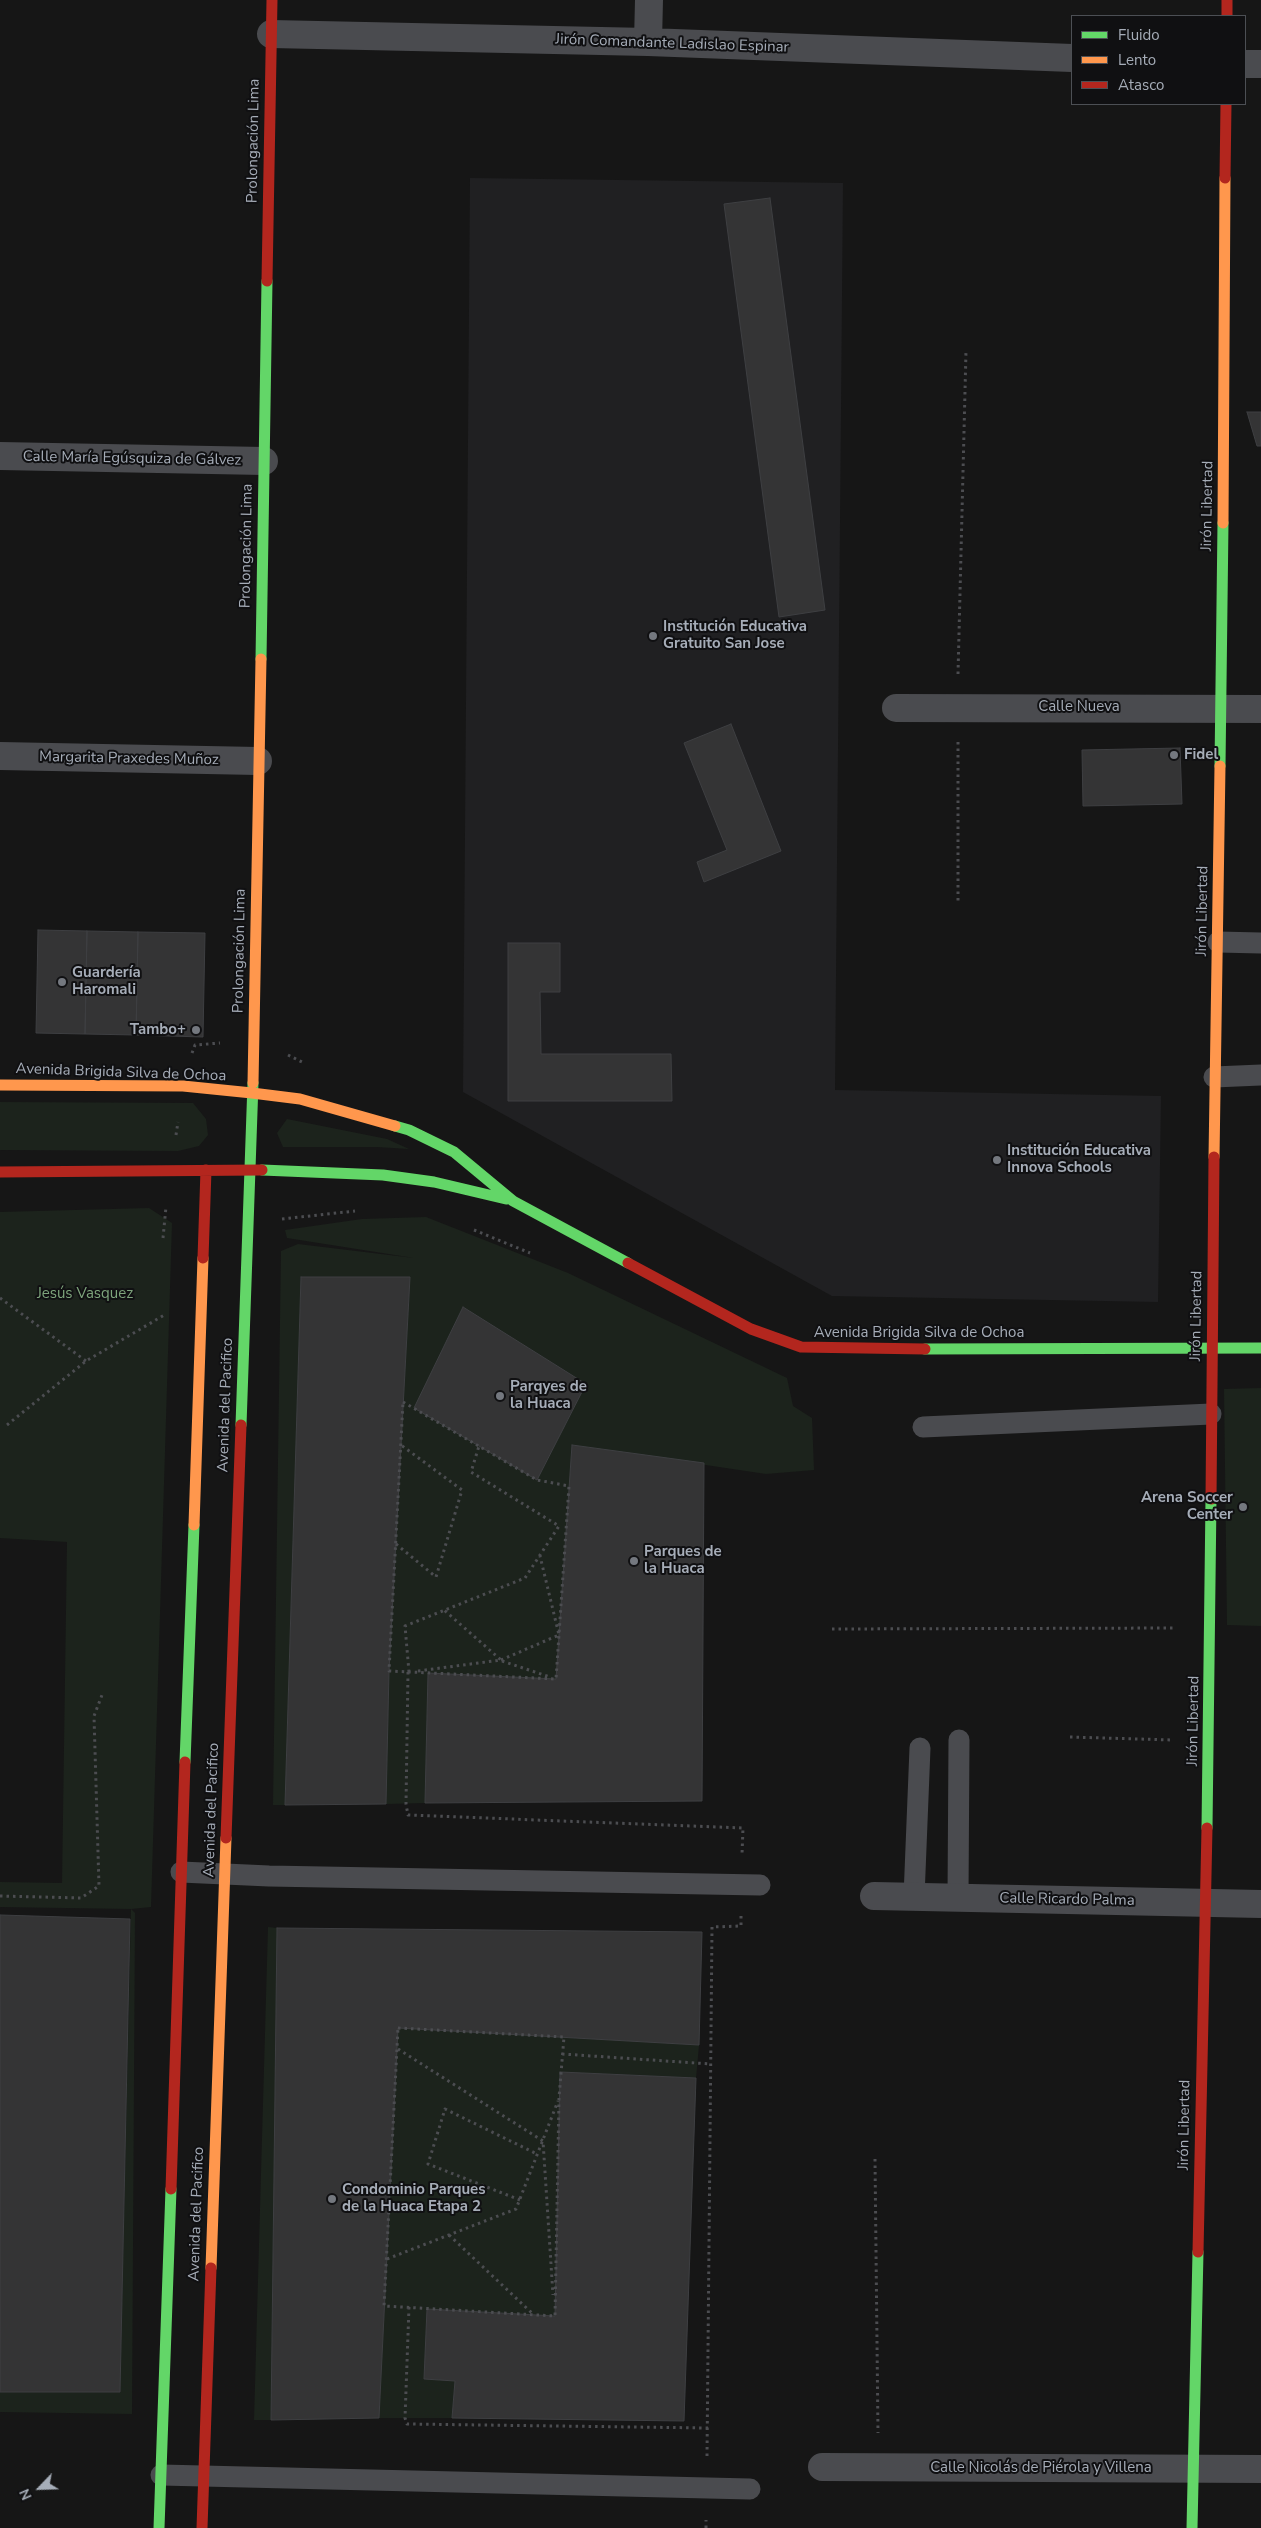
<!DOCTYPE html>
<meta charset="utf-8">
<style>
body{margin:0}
#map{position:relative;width:1261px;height:2528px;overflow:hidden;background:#161616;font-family:"Nunito Sans",sans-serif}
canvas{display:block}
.legend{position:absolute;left:1071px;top:15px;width:175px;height:90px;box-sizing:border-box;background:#101012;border:1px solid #4c4f54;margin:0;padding:6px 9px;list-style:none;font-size:15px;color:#a6adb8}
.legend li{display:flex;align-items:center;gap:10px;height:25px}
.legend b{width:25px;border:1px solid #4c4f54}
.north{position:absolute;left:15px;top:2463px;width:50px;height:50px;-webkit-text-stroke:4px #101012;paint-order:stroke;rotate:246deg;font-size:14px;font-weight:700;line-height:20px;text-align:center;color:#a6adb8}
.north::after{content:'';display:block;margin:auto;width:18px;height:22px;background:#a6adb8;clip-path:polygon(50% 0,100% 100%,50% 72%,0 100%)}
</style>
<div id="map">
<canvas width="1261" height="2528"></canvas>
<ul class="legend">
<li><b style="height:6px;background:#63d668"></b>Fluido</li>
<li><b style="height:6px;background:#ff974d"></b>Lento</li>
<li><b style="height:6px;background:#b3261e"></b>Atasco</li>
</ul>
<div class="north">N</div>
</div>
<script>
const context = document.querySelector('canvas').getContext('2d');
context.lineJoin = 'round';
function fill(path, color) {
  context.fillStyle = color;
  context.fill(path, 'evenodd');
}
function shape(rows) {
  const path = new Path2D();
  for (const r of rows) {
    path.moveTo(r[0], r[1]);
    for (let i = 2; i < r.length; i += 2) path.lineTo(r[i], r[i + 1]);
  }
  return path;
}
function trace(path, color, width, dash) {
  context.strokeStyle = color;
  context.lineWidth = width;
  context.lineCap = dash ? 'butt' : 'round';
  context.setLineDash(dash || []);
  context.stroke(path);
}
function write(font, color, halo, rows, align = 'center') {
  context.font = font + ' "Nunito Sans",sans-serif';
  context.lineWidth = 4;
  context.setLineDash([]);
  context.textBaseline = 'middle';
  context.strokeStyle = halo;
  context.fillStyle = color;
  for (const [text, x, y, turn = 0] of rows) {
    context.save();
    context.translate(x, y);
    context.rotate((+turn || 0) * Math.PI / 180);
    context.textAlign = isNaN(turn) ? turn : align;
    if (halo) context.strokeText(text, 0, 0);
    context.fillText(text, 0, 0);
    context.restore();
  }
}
const built = shape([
 [470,178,843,183,835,1090,1161,1096,1158,1302,832,1296,463,1092]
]);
const green = shape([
 [0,1102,193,1103,206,1119,208,1135,199,1146,178,1151,0,1150],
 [287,1119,387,1139,409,1149,377,1147,283,1147,277,1133],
 [149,1208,172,1223,151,1907,131,1909,135,1913,132,2414,0,2412,0,2392,120,2391,131,1909,0,1907,0,1882,62,1883,67,1542,0,1538,0,1212],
 [426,1217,568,1273,787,1378,793,1406,812,1418,814,1470,766,1474,572,1445,556,1679,428,1673,425,1803,386,1804,389,1671,410,1277,301,1277,285,1805,273,1805,281,1251,298,1244,414,1258,287,1238,285,1230,362,1219],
 [463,1307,586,1384,537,1480,415,1408],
 [1261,1388,1261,1626,1227,1625,1224,1389],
 [268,1927,277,1928,271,2420,254,2420],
 [398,2028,699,2045,696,2078,560,2072,555,2316,427,2309,424,2379,455,2381,452,2418,379,2418]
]);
const building = shape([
 [770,198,825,610,779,617,724,204,770,198],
 [1247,412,1261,412,1261,446,1257,446,1247,412],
 [731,724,781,851,704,882,697,862,727,850,684,743,731,724],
 [1180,748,1182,804,1083,806,1082,750,1180,748],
 [38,930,87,931,85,1034,36,1033,38,930],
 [87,931,138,932,136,1035,85,1034,87,931],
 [138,932,205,933,203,1037,136,1035,138,932],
 [508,943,560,943,560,992,540,992,541,1054,671,1054,672,1101,508,1101,508,943],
 [301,1277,410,1277,389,1671,386,1804,285,1805,301,1277],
 [463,1307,586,1384,537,1480,414,1408,463,1307],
 [572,1445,704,1463,702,1801,425,1803,428,1673,556,1679,572,1445],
 [0,1915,130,1919,120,2392,0,2392,0,1915],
 [277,1928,702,1932,699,2045,398,2028,379,2418,271,2420,277,1928],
 [560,2072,696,2078,684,2421,452,2418,455,2381,424,2379,427,2309,555,2316,560,2072]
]);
const path = shape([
 [958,674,966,351],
 [958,742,958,904],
 [192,1053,195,1045,220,1043],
 [288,1055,302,1062],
 [176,1135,178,1122],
 [282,1219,355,1211],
 [474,1230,530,1253],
 [163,1238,166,1207],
 [0,1298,86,1361],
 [403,1402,537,1480,569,1486,556,1679,389,1671,403,1402],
 [7,1425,86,1361,166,1314],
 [396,1544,436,1577,462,1490,401,1445],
 [832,1629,1176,1628],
 [501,1660,559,1635,540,1556],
 [502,1661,550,1677],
 [418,1671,501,1660,444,1610],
 [408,1672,406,1804,408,1815,743,1828,742,1854],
 [409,1672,405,1626,525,1578,559,1526,471,1472,479,1446],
 [1070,1737,1173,1740],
 [0,1896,81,1898,99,1886,94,1716,102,1695],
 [398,2028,564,2037,559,2098,555,2316,384,2306,398,2028],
 [398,2049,543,2141,553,2295],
 [562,2054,711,2064],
 [875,2159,878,2433],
 [520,2200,428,2164,445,2109,537,2154],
 [449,2235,534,2315],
 [387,2259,516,2209,558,2101],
 [409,2307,405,2418,407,2424,708,2428],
 [707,2456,712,1927,741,1926,741,1915],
 [706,2528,706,2520]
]);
const lane = shape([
 [1218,942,1261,943],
 [1214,1077,1261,1075],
 [923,1427,1211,1414],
 [181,1872,269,1876,760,1885],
 [914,1897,920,1748],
 [958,1898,959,1740],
 [161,2475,750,2489]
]);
const street = shape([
 [271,34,648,42,1072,58],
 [648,42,649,0],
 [1245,64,1261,64],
 [0,456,264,461],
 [896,708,1261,709],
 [0,756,258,761],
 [874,1896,1261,1904],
 [822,2467,1261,2469]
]);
const fast = shape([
 [261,659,267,281],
 [1220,766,1223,523],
 [395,1126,409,1130,454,1152,513,1201,628,1263],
 [262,1170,383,1175,434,1182,506,1199],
 [925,1349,1261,1348],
 [241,1425,253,1083],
 [185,1762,194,1525],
 [1207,1828,1211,1499],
 [159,2528,171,2189],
 [1192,2528,1198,2252]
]);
const slow = shape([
 [1223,523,1225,178],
 [253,1083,261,659],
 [0,1085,183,1086,252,1093,300,1099,395,1126],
 [1214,1157,1220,766],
 [194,1525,203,1258],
 [211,2268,226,1838]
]);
const jam = shape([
 [1227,0,1227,16],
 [1225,178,1226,104],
 [267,281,272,0],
 [0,1172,262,1170],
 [203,1258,206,1170],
 [628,1263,751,1329,801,1347,925,1349],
 [1211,1499,1214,1157],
 [226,1838,241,1425],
 [171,2189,185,1762],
 [1198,2252,1207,1828],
 [202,2528,211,2268]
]);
const markers = [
 [653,636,5,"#74787f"],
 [1174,755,5,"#74787f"],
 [62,982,5,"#74787f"],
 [196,1030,5,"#74787f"],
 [997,1160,5,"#74787f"],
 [500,1396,5,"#74787f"],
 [1243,1507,5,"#74787f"],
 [634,1561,5,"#74787f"],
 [332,2199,5,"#74787f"]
];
const streetNames = [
 ["Jirón Comandante Ladislao Espinar",672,44,2],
 ["Prolongación Lima",254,141,-89],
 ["Calle María Egúsquiza de Gálvez",132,459,1],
 ["Jirón Libertad",1208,506,-89],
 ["Prolongación Lima",247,546,-89],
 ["Calle Nueva",1079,707],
 ["Margarita Praxedes Muñoz",129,759,1],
 ["Jirón Libertad",1203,911,-89],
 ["Prolongación Lima",240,951,-89],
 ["Avenida Brigida Silva de Ochoa",121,1073,2],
 ["Jirón Libertad",1197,1316,-89],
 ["Avenida Brigida Silva de Ochoa",919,1333],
 ["Avenida del Pacifico",226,1405,-88],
 ["Jirón Libertad",1194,1721,-89],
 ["Avenida del Pacifico",212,1810,-88],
 ["Calle Ricardo Palma",1067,1900,1],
 ["Jirón Libertad",1185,2125,-89],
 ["Avenida del Pacifico",197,2214,-88],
 ["Calle Nicolás de Piérola y Villena",1041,2468]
];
const poiNames = [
 ["Institución Educativa",663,627],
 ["Gratuito San Jose",663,644],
 ["Fidel",1184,755],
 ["Guardería",72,973],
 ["Haromali",72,990],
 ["Tambo+",186,1030,"right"],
 ["Institución Educativa",1007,1151],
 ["Innova Schools",1007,1168],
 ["Parqyes de",510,1387],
 ["la Huaca",510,1404],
 ["Arena Soccer",1233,1498,"right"],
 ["Center",1233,1515,"right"],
 ["Parques de",644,1552],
 ["la Huaca",644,1569],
 ["Condominio Parques",342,2190],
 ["de la Huaca Etapa 2",342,2207]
];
const parkNames = [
 ["Jesús Vasquez",85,1294]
];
fill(built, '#202022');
fill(green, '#1c231c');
fill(building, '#343435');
trace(building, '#3e3f42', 1);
trace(path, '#4c4d51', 3, [2.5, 4]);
trace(lane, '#4a4b4f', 21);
trace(street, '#4a4b4f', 28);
trace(fast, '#63d668', 11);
trace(slow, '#ff974d', 11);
trace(jam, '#b3261e', 11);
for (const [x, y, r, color] of markers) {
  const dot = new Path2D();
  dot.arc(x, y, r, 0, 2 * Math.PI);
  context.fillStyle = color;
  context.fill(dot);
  trace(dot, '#101012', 2);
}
write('15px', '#a6adb8', '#101012', streetNames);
write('bold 15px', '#a6adb8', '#101012', poiNames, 'left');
write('15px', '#7ea47c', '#101012', parkNames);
</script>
